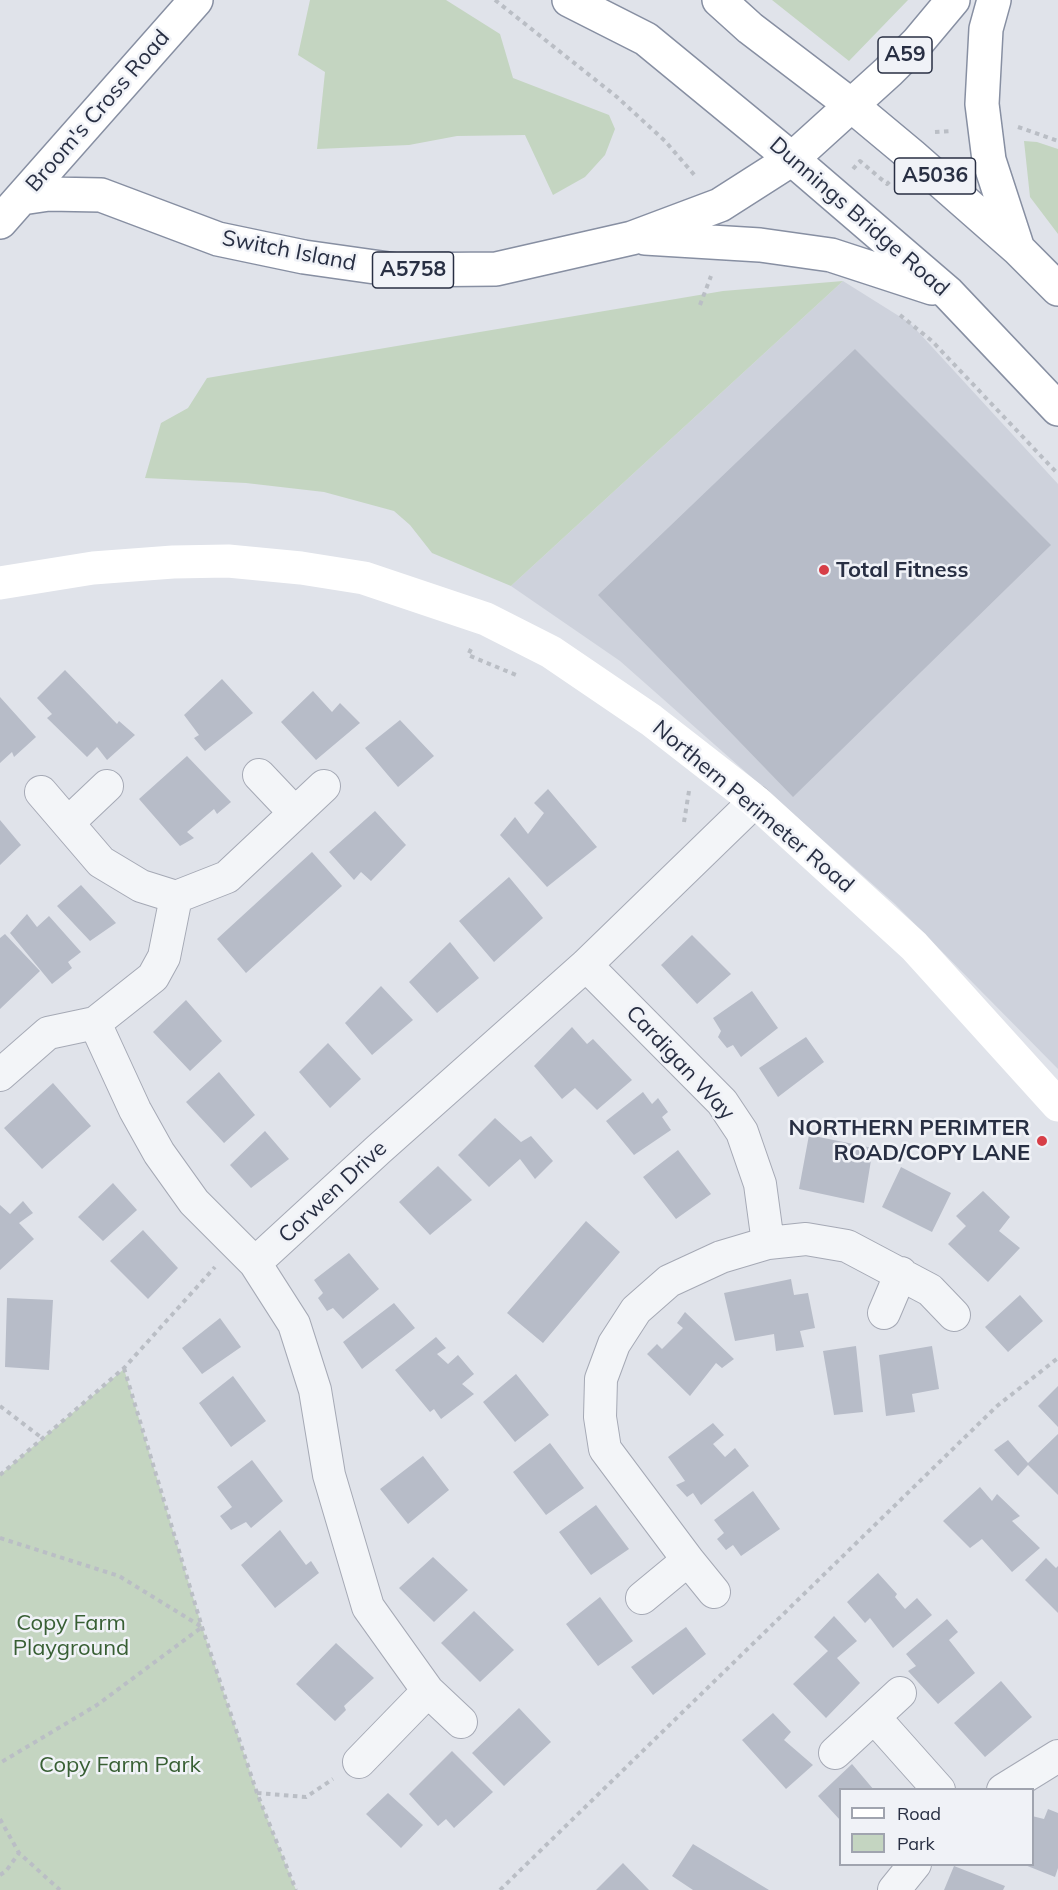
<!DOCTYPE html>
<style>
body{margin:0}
#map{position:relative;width:1058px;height:1890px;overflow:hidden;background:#e0e3ea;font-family:Mulish,sans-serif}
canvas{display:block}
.legend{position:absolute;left:839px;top:1788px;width:195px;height:78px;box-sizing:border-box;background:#f0f2f7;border:2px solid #a0a4af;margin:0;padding:8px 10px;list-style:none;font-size:18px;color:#282f43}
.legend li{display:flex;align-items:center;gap:12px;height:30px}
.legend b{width:30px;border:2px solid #a0a4af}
</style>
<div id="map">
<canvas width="1058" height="1890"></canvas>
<ul class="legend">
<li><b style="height:8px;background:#fff"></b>Road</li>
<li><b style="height:16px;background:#c4d5c1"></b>Park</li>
</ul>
</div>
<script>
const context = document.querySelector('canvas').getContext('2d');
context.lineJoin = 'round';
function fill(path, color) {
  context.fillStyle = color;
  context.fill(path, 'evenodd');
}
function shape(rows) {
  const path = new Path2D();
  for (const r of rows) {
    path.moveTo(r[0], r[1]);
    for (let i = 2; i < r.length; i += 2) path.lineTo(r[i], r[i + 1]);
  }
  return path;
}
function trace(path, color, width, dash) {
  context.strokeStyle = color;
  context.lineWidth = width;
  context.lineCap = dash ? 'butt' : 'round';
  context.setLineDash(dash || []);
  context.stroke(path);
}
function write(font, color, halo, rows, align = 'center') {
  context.font = font + ' Mulish,sans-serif';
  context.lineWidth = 5;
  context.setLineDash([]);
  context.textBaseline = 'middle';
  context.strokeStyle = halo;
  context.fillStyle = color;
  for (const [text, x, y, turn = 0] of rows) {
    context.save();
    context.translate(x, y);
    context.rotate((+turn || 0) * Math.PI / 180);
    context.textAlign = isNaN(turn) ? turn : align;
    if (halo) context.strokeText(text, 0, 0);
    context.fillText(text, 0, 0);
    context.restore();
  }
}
const built = shape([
 [843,281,910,323,1058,484,1058,1069,895,904,620,661,511,586]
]);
const green = shape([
 [310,0,446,0,500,34,513,78,609,115,615,129,605,155,585,177,553,195,525,135,457,136,409,145,317,149,325,72,298,55],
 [772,0,908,0,849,61],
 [1024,141,1037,142,1058,149,1058,234,1030,197],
 [843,281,511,586,432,553,410,525,394,511,324,492,246,483,145,478,161,423,188,408,207,378,723,291],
 [124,1369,202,1627,257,1793,296,1890,0,1890,0,1475]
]);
const building = shape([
 [855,349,1051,545,793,797,598,595],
 [65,670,117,724,119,721,135,735,107,760,97,747,87,757,47,718,52,714,37,698],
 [222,679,253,713,205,751,194,738,199,735,184,715],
 [313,691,332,712,340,703,360,723,316,760,281,722],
 [0,697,36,737,14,757,12,752,0,763],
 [400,720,434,756,398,787,365,748],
 [187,756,231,802,217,814,214,809,187,832,194,838,180,846,139,799],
 [548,789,597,847,547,887,500,835,515,817,528,834,544,813,534,803],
 [375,811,406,845,371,881,361,872,354,880,329,852],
 [0,820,21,845,0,865],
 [312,852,342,886,246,973,217,939],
 [509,877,543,918,494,962,459,921],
 [81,885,116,923,90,941,57,906],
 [27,914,37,927,49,916,81,952,68,962,72,968,52,984,10,933],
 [5,934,40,971,0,1009,0,938],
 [692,935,731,974,697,1004,661,965],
 [450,942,479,978,437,1013,409,982],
 [381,986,413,1020,372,1055,345,1023],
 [752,991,778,1028,741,1057,733,1045,727,1048,718,1037,721,1031,713,1018],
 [186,1000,222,1041,190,1071,153,1032],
 [572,1027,587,1044,593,1039,632,1080,597,1110,575,1088,562,1099,534,1066],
 [806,1037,824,1062,778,1097,759,1068],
 [328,1043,361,1079,330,1108,299,1072],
 [219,1072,255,1115,224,1143,186,1102],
 [53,1083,91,1126,42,1169,4,1128],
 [643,1092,652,1104,658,1098,668,1112,662,1117,671,1130,634,1155,606,1121],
 [495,1118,521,1142,531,1136,553,1161,535,1179,520,1159,489,1187,458,1155],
 [265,1131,289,1159,251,1188,230,1165],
 [809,1135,873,1148,864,1203,799,1189],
 [678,1150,711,1194,676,1219,643,1177],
 [438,1166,472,1200,430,1235,399,1202],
 [901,1167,951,1193,932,1232,882,1207],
 [113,1183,137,1210,103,1241,78,1217],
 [983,1191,1010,1217,999,1231,1020,1248,988,1282,948,1244,966,1226,956,1216],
 [23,1201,33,1213,19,1223,34,1239,0,1270,0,1205,10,1214],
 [586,1221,620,1252,543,1343,507,1313],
 [143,1230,178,1268,148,1299,110,1261],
 [349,1253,379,1289,343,1319,333,1308,327,1311,318,1298,323,1293,314,1280],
 [791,1279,794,1295,808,1293,815,1328,800,1331,804,1347,776,1351,774,1334,735,1341,724,1293],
 [1020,1295,1043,1321,1008,1352,985,1327],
 [7,1298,53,1300,49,1370,5,1367],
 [394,1303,415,1328,362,1369,343,1342],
 [685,1312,734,1359,722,1368,716,1363,690,1396,647,1354,657,1344,662,1349,683,1328,677,1323],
 [220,1318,241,1347,202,1374,182,1348],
 [436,1337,446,1348,437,1354,448,1364,458,1355,474,1374,462,1384,474,1394,441,1419,434,1409,430,1412,395,1370],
 [856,1346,863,1412,834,1415,823,1351],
 [932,1346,939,1389,912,1394,915,1412,886,1416,879,1355],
 [516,1374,549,1415,515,1442,483,1402],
 [233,1376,266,1421,231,1447,199,1403],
 [1058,1386,1058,1427,1038,1406],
 [713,1423,724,1435,713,1444,725,1457,735,1448,749,1466,701,1505,693,1493,687,1497,676,1485,685,1481,668,1457],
 [1058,1434,1058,1495,1028,1465,1018,1476,994,1450,1008,1440,1028,1463],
 [550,1443,584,1488,546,1515,513,1472],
 [423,1456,449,1490,408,1524,380,1489],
 [252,1460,283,1501,251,1528,246,1522,231,1530,220,1516,232,1507,217,1487],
 [980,1487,992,1501,997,1494,1020,1516,1012,1521,1040,1548,1012,1572,982,1539,970,1548,943,1521],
 [753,1491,780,1529,741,1556,733,1545,726,1550,717,1539,724,1533,714,1520],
 [596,1505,629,1549,591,1575,559,1532],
 [280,1530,306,1565,311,1561,319,1573,275,1608,241,1565],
 [433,1557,468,1590,434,1622,399,1588],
 [1046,1558,1056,1568,1058,1566,1058,1613,1025,1580],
 [878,1573,897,1594,895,1597,905,1609,917,1598,932,1615,893,1648,870,1618,865,1623,847,1602],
 [600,1597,633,1641,598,1666,566,1624],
 [474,1611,514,1650,480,1682,441,1643],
 [834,1616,857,1641,837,1658,860,1683,826,1718,793,1684,828,1651,814,1637],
 [947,1619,958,1632,949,1640,975,1673,938,1704,908,1671,916,1666,906,1654],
 [686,1627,706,1654,653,1695,631,1667],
 [336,1643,374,1678,344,1706,346,1710,335,1721,296,1684],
 [1001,1681,1032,1717,985,1757,954,1723],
 [519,1708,551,1742,504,1786,472,1753],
 [773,1713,791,1732,784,1740,813,1765,786,1789,742,1740],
 [452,1751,493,1792,454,1828,446,1819,438,1826,409,1794],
 [852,1764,874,1790,840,1790,840,1820,818,1796],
 [388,1793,423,1825,401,1848,366,1814],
 [1048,1809,1058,1813,1058,1868,1055,1877,1025,1865,1032,1864,1032,1816,1044,1819],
 [693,1844,769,1890,693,1890,672,1876],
 [623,1863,649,1890,596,1890],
 [954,1866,1005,1886,1003,1890,944,1890]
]);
const path = shape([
 [495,0,617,97,665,141,697,178],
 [1018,127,1058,141],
 [935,132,952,131],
 [853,169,860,161,887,184,890,181],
 [700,305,711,276],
 [900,315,932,341,1058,474],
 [471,649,468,655,516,675],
 [684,822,689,791],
 [124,1368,202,1627,257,1793,296,1890],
 [0,1406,42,1438],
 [0,1475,124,1368,215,1267],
 [0,1538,119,1576,202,1627,97,1705,0,1763],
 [257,1793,306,1797,333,1779],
 [0,1819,19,1853,60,1890],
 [0,1875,6,1871,19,1853],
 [500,1890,997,1406,1058,1358]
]);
const minor = shape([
 [259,775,295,813],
 [41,792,101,862,141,886,176,897,227,877,324,786],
 [69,822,107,786],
 [586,965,722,1102,742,1132,760,1184,768,1243],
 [95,1023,135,1110,159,1153,194,1202,255,1263],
 [0,1075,48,1033,95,1023,153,977,164,957,176,897],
 [884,1313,901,1273],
 [688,1560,714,1592],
 [642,1598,688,1560,605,1449,600,1417,601,1379,614,1344,636,1310,669,1281,721,1257,768,1243,806,1239,847,1246,930,1290,954,1315],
 [874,1717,939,1790],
 [461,1722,428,1691,368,1607,329,1475,315,1390,294,1324,255,1263,379,1149,586,965,755,801],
 [835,1753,900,1693],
 [359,1762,428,1691],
 [1003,1790,1058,1756],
 [894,1890,915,1864]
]);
const secondary = shape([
 [0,583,93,568,173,562,228,561,301,568,364,578,486,619,551,652,651,720,755,801,914,946,1058,1105]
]);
const trunk = shape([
 [569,0,646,39,792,159,948,293,1058,409],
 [719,0,750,28,851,105,911,155,1018,249,1058,289],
 [994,0,986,29,982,104,989,160,1018,249],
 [22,198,49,194,101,195,218,239,304,257,396,270,496,269,632,238,720,205,792,159,888,72,917,43,953,0],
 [0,222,196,0],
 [645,238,760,245,831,255,932,288]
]);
const markers = [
 [824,570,6,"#d73e47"],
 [1042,1141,6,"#d73e47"]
];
const shields = [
 [905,55,54],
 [935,176,81],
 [413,270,81]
];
const shieldNames = [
 ["A59",905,55],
 ["A5036",935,176],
 ["A5758",413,270]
];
const streetNames = [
 ["Broom's Cross Road",98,111,-49],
 ["Dunnings Bridge Road",859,217,41],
 ["Switch Island",289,251,11],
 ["Northern Perimeter Road",753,807,40],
 ["Cardigan Way",680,1063,47],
 ["Corwen Drive",333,1192,-43]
];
const poiNames = [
 ["Total Fitness",836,570],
 ["NORTHERN PERIMTER",1030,1128,"right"],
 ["ROAD/COPY LANE",1030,1153,"right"]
];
const parkNames = [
 ["Copy Farm",71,1623],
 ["Playground",71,1648],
 ["Copy Farm Park",120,1765]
];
fill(built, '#ced2dc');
fill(green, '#c4d5c1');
fill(building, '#b7bcc8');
trace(minor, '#a5a9b5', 34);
trace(trunk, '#878fa2', 36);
trace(path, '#babec5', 4, [4.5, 4.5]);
trace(minor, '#f3f5f8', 32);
trace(secondary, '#fff', 33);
trace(trunk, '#fff', 33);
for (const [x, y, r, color] of markers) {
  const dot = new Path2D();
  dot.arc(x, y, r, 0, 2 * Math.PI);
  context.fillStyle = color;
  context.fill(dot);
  trace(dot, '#f0f2f7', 2);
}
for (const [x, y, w] of shields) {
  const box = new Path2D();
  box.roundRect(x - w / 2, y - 18, w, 36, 4.5);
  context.fillStyle = '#f0f2f7';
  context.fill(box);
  trace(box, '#282f43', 1.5);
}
write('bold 21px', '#282f43', null, shieldNames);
write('22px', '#282f43', '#f0f2f7', streetNames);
write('bold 22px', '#282f43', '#f0f2f7', poiNames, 'left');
write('22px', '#385f34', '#f0f2f7', parkNames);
</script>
